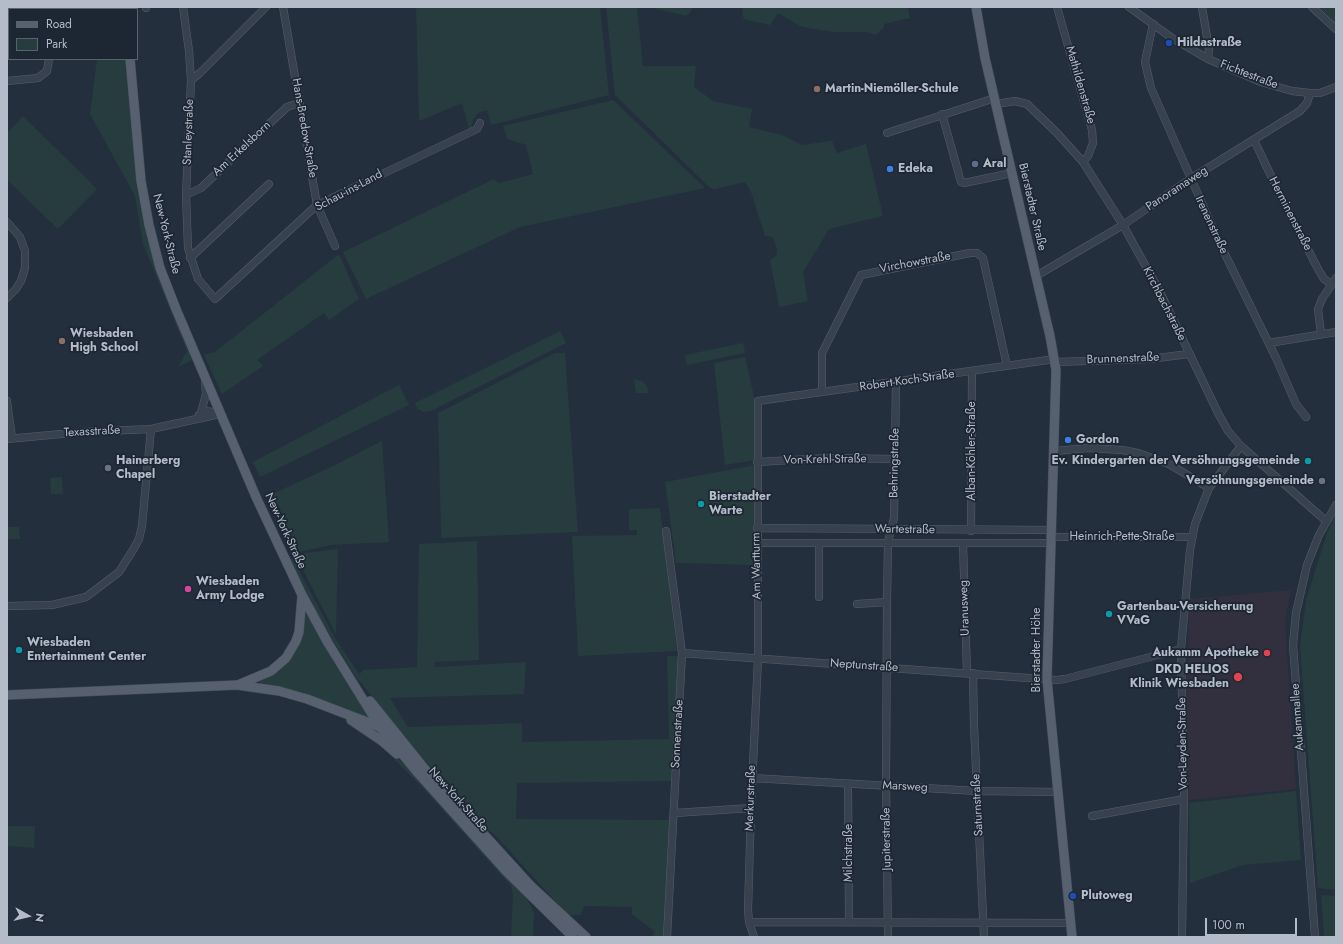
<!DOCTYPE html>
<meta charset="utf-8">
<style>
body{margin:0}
#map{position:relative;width:1343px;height:944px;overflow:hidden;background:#242f3e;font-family:Jost,sans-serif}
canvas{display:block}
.frame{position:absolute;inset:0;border:8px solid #b4bcc9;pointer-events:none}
.legend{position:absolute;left:8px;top:8px;width:130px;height:52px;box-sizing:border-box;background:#1d2633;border:1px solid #59626f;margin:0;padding:5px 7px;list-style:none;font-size:12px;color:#b4bcc9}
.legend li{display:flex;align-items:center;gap:8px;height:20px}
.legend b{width:20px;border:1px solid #59626f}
.north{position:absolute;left:8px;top:896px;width:40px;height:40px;-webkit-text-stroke:3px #1d2633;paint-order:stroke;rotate:98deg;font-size:11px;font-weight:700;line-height:16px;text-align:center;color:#b4bcc9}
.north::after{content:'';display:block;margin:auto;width:14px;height:18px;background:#b4bcc9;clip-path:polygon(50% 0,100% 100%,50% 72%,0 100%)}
.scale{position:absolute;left:1205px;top:918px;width:92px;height:18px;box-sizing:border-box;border:2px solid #b4bcc9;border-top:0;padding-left:5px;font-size:12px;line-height:14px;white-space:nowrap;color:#b4bcc9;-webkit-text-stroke:3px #1d2633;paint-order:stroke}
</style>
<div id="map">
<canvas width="1343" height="944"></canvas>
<div class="frame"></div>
<ul class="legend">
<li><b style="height:5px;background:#56606e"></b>Road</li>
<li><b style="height:11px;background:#263c3f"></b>Park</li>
</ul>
<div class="north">N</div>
<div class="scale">100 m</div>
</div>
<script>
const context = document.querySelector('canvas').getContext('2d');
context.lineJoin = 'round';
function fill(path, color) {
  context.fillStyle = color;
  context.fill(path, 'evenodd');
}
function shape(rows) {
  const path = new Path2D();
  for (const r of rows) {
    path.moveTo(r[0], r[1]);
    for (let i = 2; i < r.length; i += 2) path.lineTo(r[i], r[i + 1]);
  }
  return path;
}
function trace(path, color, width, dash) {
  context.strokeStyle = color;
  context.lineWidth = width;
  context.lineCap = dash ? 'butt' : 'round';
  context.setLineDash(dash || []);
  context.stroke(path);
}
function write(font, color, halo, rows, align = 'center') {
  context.font = font + ' Jost,sans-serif';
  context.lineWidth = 3.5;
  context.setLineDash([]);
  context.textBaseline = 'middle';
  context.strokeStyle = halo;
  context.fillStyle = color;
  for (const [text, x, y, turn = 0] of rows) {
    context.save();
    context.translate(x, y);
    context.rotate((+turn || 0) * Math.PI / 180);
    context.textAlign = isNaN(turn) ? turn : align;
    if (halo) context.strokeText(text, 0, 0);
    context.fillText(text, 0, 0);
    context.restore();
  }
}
const medical = shape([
 [1291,590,1285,621,1296,789,1189,800,1186,700,1190,599]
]);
const green = shape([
 [416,7,600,7,609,95,491,125,487,110,478,113,473,120,470,132,462,103,419,121],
 [606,7,637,7,643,66,696,66,694,87,713,101,752,109,749,127,782,135,802,145,832,141,837,153,866,144,883,216,829,229,803,272,808,301,779,307,770,260,776,256,777,250,773,237,765,236,751,192,745,182,715,189,710,188,615,95],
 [649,7,692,7,691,12,686,16],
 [743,7,908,7,910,18,884,24,884,27,876,35,867,32,835,32,808,28,800,26,778,13,770,25,744,19,742,14],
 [1319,7,1336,7,1336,23],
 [97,59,125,59,137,189,143,222,158,277,192,360,178,367,187,351,143,244,135,196,90,114],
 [613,100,705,188,520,227,366,299,343,252,494,179,499,183,533,174,526,145,507,139,503,126],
 [23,116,97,189,58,229,7,180,7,133],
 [339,254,359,299,329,320,324,313,257,360,263,366,222,394,204,355,215,352],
 [560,331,566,343,431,411,424,412,418,409,415,403],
 [743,343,745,353,687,365,685,355],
 [555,353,565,353,578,532,441,538,438,413],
 [745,357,755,401,755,460,725,465,714,363],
 [634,379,642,381,647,386,649,393,636,393],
 [399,385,409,405,260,477,253,462],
 [382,441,389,542,331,545,294,553,268,496,331,467],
 [755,465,755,565,676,563,665,482],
 [62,477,63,494,51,494,50,478],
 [660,508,677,651,578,656,572,536,637,535,637,530,629,530,629,509],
 [1336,514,1336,890,1318,888,1300,647,1306,600,1327,533],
 [7,527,19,527,20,539,7,539],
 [477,541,479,660,435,662,435,667,526,662,524,694,390,698,408,727,522,723,522,742,669,739,667,656,677,656,679,659,673,781,517,783,516,819,670,820,666,908,664,912,665,937,652,937,655,932,632,914,632,907,584,906,581,915,568,915,492,832,490,832,460,800,407,740,356,677,321,621,289,559,293,559,335,638,359,674,364,670,417,667,419,544],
 [338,549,336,634,296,557,305,553],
 [306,612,336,666,373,721,259,684,260,681,278,672,289,661,300,642],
 [386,748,405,765,525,895,534,913,533,937,511,937,513,895,511,886,424,789,387,752],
 [1296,791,1301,860,1243,865,1190,883,1189,803],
 [7,826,35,826,34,848,7,846],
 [1321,895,1336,896,1336,937,1324,937]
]);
const minor = shape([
 [183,7,189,51,191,80,186,195,188,248,198,279,215,299,317,205,477,129,480,123],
 [283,7,317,205,335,246],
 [1057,7,1092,130,1093,143,1088,156,1083,162],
 [1129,7,1172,38,1208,59,1261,82,1292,91,1310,93,1320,93,1336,87],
 [1202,7,1209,49,1208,59],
 [1312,7,1336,29],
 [146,8,146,7],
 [1153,24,1145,62,1151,88,1220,244,1276,358,1296,404,1306,417],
 [191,80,200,73,266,7],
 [7,81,38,78,47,71,49,59],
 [996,104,1015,101,1027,104,1057,133,1083,162,1123,225,1161,294,1218,413,1228,431,1241,446,1326,521],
 [942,114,961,182,964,183,1012,173],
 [887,133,995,98],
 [1254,140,1280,195,1318,269,1324,279,1331,284],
 [186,195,201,188,287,107,299,103],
 [7,222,20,237,25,251,25,268,21,281,16,289,7,298],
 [190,258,269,184],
 [1036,276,1123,225,1190,179,1300,111,1307,103,1310,93],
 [1321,334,1318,309,1322,299,1336,278],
 [1269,343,1336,332],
 [1055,362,1149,359,1189,354],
 [822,392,822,353,861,275,970,253,977,253,983,258,1007,366],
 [7,401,12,438],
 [201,413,206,394,205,382],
 [199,415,206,411,219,413],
 [7,439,83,432,151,429,220,414],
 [1055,451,1088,448,1122,450,1138,453,1169,464,1209,488],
 [757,462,829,458,894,459],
 [757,528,1052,530],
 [666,531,682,653,667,937],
 [971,531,972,372],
 [1051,537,1192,537],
 [757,543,1051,543],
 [819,543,819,597],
 [963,543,967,673],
 [857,604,887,602],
 [7,606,52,605,86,597,119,572,133,550,139,539,142,526,151,429],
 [682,653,1056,680,1065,679,1181,649],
 [973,673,974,726,984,937],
 [752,778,977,791,1058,792],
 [848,784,849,922],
 [675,813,751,808],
 [1092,816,1184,799],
 [749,922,1070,923],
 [754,937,749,922,748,910,751,808,758,659,758,401,1055,359],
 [888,937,886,785,887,602,888,542,894,518,896,382],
 [1182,937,1184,793,1181,649,1190,550,1195,524,1209,488,1241,446],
 [1315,937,1293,645,1296,613,1307,565,1319,535,1336,505]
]);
const major = shape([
 [119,7,119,9],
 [976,7,985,58,1050,336,1056,370,1047,679,1072,937],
 [130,59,141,181,149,225,160,268,176,309,256,497,302,595,328,643,380,727,417,772,506,871,573,937],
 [240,684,271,671,286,658,296,641,299,632,302,596],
 [7,695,237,685,279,691,307,699,380,727,399,738],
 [370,701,424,768,460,808,531,886,586,937],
 [351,720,382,741,397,754]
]);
const markers = [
 [1169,43,4,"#1a4fb4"],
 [817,89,4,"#8d6e63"],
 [975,164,4,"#5c6f8a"],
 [890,169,4,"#3f7fe0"],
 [62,341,4,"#8d6e63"],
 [1068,440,4,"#3f7fe0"],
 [1308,461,4,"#0f9aa8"],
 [108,468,4,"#6b7280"],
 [1322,481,4,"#6b7280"],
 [701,504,4,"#0f9aa8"],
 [188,589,4,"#d1479c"],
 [1109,614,4,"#0f9aa8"],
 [19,650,4,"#0f9aa8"],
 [1267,653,4,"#e0444e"],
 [1238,677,5,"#e0444e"],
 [1073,896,4,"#1a4fb4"]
];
const poiNames = [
 ["Hildastraße",1177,43],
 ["Martin-Niemöller-Schule",825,89],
 ["Aral",983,164],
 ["Edeka",898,169],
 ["Wiesbaden",70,334],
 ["High School",70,348],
 ["Gordon",1076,440],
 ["Hainerberg",116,461],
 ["Chapel",116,475],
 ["Ev. Kindergarten der Versöhnungsgemeinde",1300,461,"right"],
 ["Versöhnungsgemeinde",1314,481,"right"],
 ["Bierstadter",709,497],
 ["Warte",709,511],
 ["Wiesbaden",196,582],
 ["Army Lodge",196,596],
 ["Gartenbau-Versicherung",1117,607],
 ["VVaG",1117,621],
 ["Wiesbaden",27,643],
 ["Entertainment Center",27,657],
 ["Aukamm Apotheke",1259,653,"right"],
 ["DKD HELIOS",1229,670,"right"],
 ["Klinik Wiesbaden",1229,684,"right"],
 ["Plutoweg",1081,896]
];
const streetNames = [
 ["Fichtestraße",1249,75,21],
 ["Mathildenstraße",1080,85,74],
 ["Hans-Bredow-Straße",304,128,80],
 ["Stanleystraße",189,132,-88],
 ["Am Erkelsborn",242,149,-43],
 ["Panoramaweg",1177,189,-33],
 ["Schau-ins-Land",349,191,-28],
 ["Bierstadter Straße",1032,207,77],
 ["Herminenstraße",1290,214,63],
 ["Irenenstraße",1211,225,65],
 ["New-York-Straße",166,234,76],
 ["Virchowstraße",915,263,-11],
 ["Kirchbachstraße",1164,304,63],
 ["Brunnenstraße",1123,359,-2],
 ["Robert-Koch-Straße",907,381,-8],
 ["Texasstraße",92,432,-3],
 ["Alban-Köhler-Straße",972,451,-90],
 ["Von-Krehl-Straße",825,460,-1],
 ["Behringstraße",895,463,-89],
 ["Wartestraße",905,530,1],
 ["New-York-Straße",285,531,65],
 ["Heinrich-Pette-Straße",1122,537],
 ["Am Wartturm",757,566,-91],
 ["Uranusweg",965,608,-92],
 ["Bierstadter Höhe",1037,650,-90],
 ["Neptunstraße",864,666,4],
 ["Aukammallee",1298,717,-94],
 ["Sonnenstraße",678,734,-87],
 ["Von-Leyden-Straße",1183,744,-91],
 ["Marsweg",905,787,3],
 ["Merkurstraße",751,798,-88],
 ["New-York-Straße",458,800,48],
 ["Saturnstraße",978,805,-93],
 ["Jupiterstraße",887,839,-91],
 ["Milchstraße",849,853,-90]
];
fill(medical, '#32303f');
fill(green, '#263c3f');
trace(minor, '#565f6c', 8);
trace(major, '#414a57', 10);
trace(minor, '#38414e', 7);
trace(major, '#56606e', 9);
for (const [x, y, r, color] of markers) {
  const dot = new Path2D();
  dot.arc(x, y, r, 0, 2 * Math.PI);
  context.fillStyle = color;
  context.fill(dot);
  trace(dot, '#1d2633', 1.5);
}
write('bold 12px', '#b4bcc9', '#1d2633', poiNames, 'left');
write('12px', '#b4bcc9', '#1d2633', streetNames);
</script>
